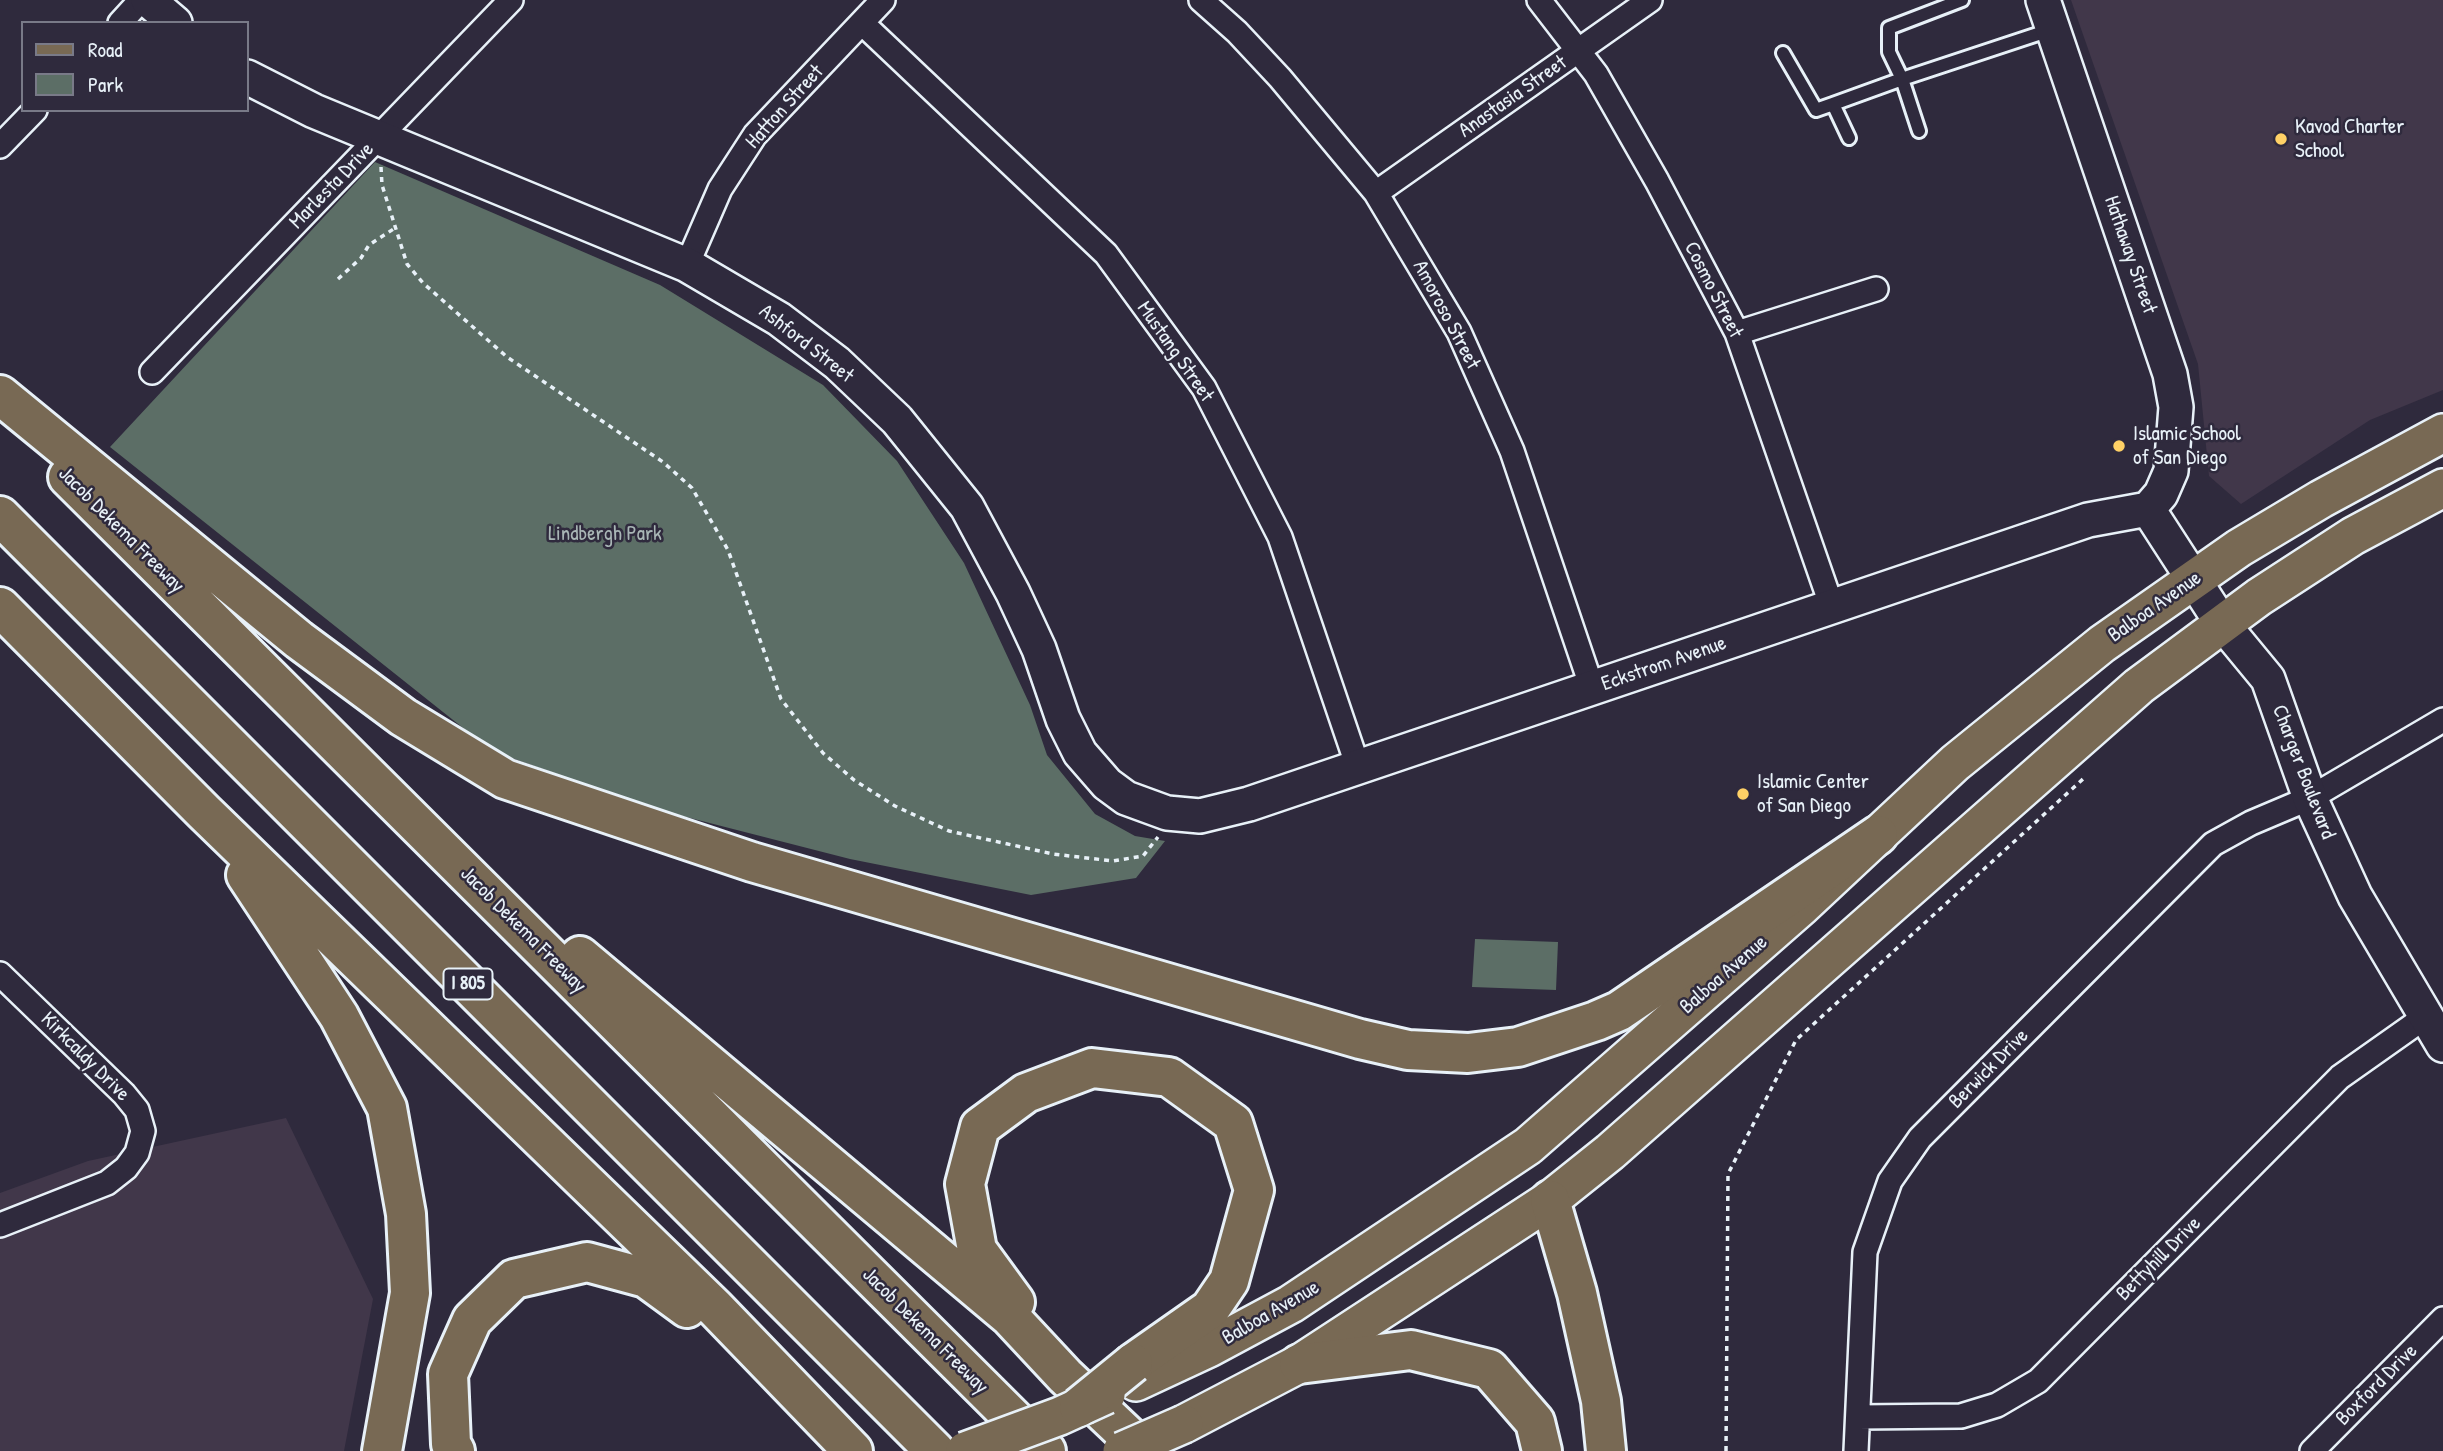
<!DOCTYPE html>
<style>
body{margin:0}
#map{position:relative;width:2443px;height:1451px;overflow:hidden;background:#2f2a3d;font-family:"Patrick Hand",sans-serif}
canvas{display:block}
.legend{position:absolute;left:21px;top:21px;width:228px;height:91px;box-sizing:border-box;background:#2f2a3d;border:2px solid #797a88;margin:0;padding:9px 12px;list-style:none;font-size:21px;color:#e8f1f8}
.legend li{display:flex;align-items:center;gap:14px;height:35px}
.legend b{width:35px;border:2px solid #797a88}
</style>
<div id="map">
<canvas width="2443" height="1451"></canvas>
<ul class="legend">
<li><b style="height:9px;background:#786954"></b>Road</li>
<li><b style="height:19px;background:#5c6e66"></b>Park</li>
</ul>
</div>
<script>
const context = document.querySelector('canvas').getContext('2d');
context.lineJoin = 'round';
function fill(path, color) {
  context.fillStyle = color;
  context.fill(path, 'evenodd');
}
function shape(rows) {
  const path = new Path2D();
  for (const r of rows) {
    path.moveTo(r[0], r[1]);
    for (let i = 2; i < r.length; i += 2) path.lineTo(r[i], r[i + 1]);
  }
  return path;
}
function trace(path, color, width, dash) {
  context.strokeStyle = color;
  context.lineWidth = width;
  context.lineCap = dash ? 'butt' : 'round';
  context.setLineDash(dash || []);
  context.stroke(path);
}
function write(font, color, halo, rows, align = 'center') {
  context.font = font + ' "Patrick Hand",sans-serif';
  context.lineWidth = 5;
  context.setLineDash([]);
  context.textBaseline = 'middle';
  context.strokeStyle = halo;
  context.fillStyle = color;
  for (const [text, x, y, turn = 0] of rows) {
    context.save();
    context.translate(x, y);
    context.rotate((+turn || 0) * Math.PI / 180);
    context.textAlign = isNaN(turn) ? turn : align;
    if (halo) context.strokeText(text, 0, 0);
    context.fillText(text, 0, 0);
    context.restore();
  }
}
const built = shape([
 [2071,0,2443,0,2443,390,2370,420,2241,504,2209,476,2198,364],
 [286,1118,373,1299,344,1451,0,1451,0,1193,88,1161]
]);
const green = shape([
 [375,162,660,285,823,385,897,461,964,563,1030,705,1047,755,1095,814,1135,836,1165,841,1136,878,1031,895,850,859,655,809,492,751,110,447],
 [1475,939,1558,942,1556,990,1472,987]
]);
const path = shape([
 [381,167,382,185,407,264,423,283,507,357,663,462,692,488,728,550,781,699,823,753,854,780,895,806,949,831,1053,854,1113,861,1143,856,1158,837],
 [338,279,361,258,369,245,395,228],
 [1726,1451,1728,1174,1796,1040,2083,779]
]);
const lane = shape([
 [1783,53,1816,110,1833,104],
 [1919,131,1902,79,2053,29],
 [1849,138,1833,104,1902,79,1889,52,1889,28,1962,0]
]);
const street = shape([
 [1201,0,1237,32,1280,78,1376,193,1459,332,1512,451,1592,688],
 [1539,0,1596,74,1657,181,1737,333,1832,607],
 [120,23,141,0],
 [862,23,1106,254,1204,388,1280,537,1358,767],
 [0,146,35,110],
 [1376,193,1650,0],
 [687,265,720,189,755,135,883,0],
 [1737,333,1876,289],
 [152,372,511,0],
 [0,974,124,1094,137,1110,143,1131,137,1153,126,1168,107,1183,0,1225],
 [1858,1417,1961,1416,1997,1405,2038,1381,2340,1077,2425,1017],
 [1856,1451,1865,1252,1890,1181,1920,1138,2213,844,2251,823,2310,798,2443,720],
 [2312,1451,2443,1319]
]);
const secondary = shape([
 [148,0,175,23],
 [2043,0,2170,374,2176,407,2171,471,2161,494,2148,509],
 [247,77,314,111,687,265,779,319,837,363,897,420,967,507,1013,593,1039,649,1063,719,1080,753,1107,784,1126,798,1167,813,1200,816,1249,804,2088,520,2148,509],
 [2148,509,2221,622,2268,679,2310,798,2355,896,2443,1045]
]);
const primary = shape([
 [1136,1382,1209,1348,1291,1304,1528,1146,1802,906,1955,763,2102,644,2239,548,2321,499,2443,433],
 [1184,1424,1299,1364,1550,1200,1610,1152,2139,686,2259,597,2353,536,2443,488]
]);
const highway = shape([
 [0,395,299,640,403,717,505,779,752,862,1360,1039,1408,1050,1468,1053,1518,1047,1596,1021,1619,1011,1878,835],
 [68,477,1046,1451],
 [0,516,935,1451],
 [0,607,204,812,715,1308,853,1451],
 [246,875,339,1016,387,1108,406,1214,410,1293,382,1451],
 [580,956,1010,1317,1065,1376,1144,1451],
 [1550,1200,1577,1293,1601,1401,1606,1451],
 [1015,1302,977,1250,965,1184,980,1127,1026,1093,1092,1068,1169,1077,1233,1123,1254,1190,1229,1281,1210,1309,1133,1363],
 [1299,1364,1411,1350,1489,1369,1535,1422,1542,1451],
 [455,1451,451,1444,448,1374,472,1320,514,1279,587,1262,646,1278,687,1308]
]);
const primaryBridge = shape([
 [965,1451,1060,1416,1106,1395],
 [1122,1451,1184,1424]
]);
const highwayBridge = shape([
 [1079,1407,1133,1363]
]);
const markers = [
 [2281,139,7,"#ffd166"],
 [2119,446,7,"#ffd166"],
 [1743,794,7,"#ffd166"]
];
const shields = [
 [468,984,49]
];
const shieldNames = [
 ["I 805",468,984]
];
const streetNames = [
 ["Anastasia Street",1513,97,-35],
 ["Hatton Street",785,107,-48],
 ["Marlesta Drive",332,186,-46],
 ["Hathaway Street",2130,255,71],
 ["Cosmo Street",1713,290,63],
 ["Amoroso Street",1446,315,62],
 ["Ashford Street",806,344,38],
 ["Mustang Street",1175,352,55],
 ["Jacob Dekema Freeway",121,530,45],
 ["Balboa Avenue",2155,607,-35],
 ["Eckstrom Avenue",1664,664,-19],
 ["Charger Boulevard",2303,772,69],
 ["Jacob Dekema Freeway",523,930,45],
 ["Balboa Avenue",1724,975,-41],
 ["Kirkcaldy Drive",85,1057,45],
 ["Berwick Drive",1989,1069,-45],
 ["Bettyhill Drive",2159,1259,-45],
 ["Balboa Avenue",1271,1313,-30],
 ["Jacob Dekema Freeway",925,1331,45],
 ["Boxford Drive",2377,1385,-45]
];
const poiNames = [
 ["Kavod Charter",2295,127],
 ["School",2295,151],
 ["Islamic School",2133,434],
 ["of San Diego",2133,458],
 ["Islamic Center",1757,782],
 ["of San Diego",1757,806]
];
const parkNames = [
 ["Lindbergh Park",605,534]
];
fill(built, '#41374a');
fill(green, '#5c6e66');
trace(lane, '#e8f1f8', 18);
trace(street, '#e8f1f8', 28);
trace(secondary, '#e8f1f8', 38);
trace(primary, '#e8f1f8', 42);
trace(highway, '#e8f1f8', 44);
trace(path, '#e8f1f8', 3.5, [5, 5]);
trace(lane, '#2f2a3d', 12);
trace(street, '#2f2a3d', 23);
trace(secondary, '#2f2a3d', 33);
trace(primary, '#786954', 37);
trace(highway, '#786954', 38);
trace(primaryBridge, '#e8f1f8', 42, []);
trace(highwayBridge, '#e8f1f8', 44, []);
trace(primaryBridge, '#786954', 37);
trace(highwayBridge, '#786954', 38);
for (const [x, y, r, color] of markers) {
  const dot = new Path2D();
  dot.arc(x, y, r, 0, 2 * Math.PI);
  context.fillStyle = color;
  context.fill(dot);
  trace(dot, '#2f2a3d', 2.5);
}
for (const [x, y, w] of shields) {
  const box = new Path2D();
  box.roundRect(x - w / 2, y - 15.5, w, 31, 5);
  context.fillStyle = '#2f2a3d';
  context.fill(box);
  trace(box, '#e8f1f8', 2);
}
write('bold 19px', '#e8f1f8', null, shieldNames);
write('21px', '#e8f1f8', '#2f2a3d', streetNames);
write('21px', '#e8f1f8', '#2f2a3d', poiNames, 'left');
write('21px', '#a9b6b6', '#2f2a3d', parkNames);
</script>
